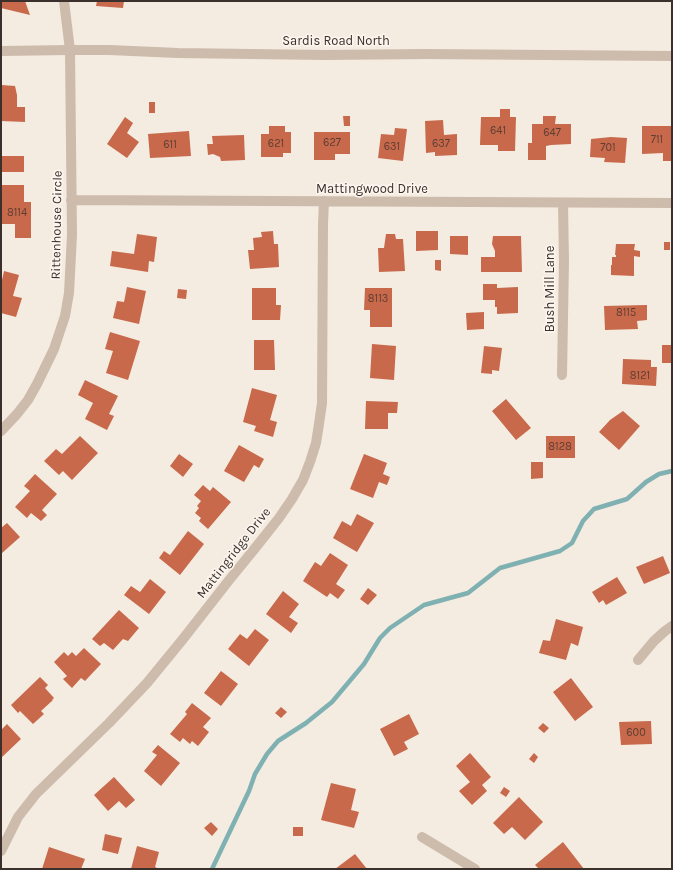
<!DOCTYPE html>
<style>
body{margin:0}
#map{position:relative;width:673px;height:870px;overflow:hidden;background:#f4ebe1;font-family:Karla,sans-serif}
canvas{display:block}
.frame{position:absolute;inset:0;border:2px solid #3b302b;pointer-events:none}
</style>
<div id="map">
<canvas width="673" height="870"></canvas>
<div class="frame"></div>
</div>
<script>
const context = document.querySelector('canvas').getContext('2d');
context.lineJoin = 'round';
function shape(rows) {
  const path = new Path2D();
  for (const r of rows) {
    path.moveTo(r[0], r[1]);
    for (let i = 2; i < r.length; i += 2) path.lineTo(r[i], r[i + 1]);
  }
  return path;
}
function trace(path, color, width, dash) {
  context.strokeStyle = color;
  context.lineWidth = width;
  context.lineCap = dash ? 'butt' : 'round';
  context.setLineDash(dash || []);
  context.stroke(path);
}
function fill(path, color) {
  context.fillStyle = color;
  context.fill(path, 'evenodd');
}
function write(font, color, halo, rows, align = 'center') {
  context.font = font + ' Karla,sans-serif';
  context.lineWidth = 3.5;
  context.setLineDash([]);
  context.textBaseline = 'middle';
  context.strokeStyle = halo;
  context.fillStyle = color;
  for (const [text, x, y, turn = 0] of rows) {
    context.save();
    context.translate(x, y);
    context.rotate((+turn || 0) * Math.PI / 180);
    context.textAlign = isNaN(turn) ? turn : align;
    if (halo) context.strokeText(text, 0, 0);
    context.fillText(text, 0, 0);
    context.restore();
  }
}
const stream = shape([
 [212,869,249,791,255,774,267,754,278,741,306,723,332,702,364,664,380,638,390,628,424,605,468,593,500,568,560,551,572,543,583,521,594,509,627,499,646,482,659,474,672,471]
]);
const building = shape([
 [1,1,25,1,30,15,1,8],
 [97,1,124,1,123,8,96,6],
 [1,85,15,86,17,95,17,107,25,107,25,122,1,121],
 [149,102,155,102,155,113,149,113],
 [500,109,510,109,510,117,516,117,515,151,498,151,498,145,480,145,481,117,500,117],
 [343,116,350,116,350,126,344,126],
 [543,116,556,116,555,124,571,124,571,144,551,145,546,146,546,160,528,160,528,143,532,143,532,124,543,124],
 [125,117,133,123,127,133,139,142,127,158,107,144],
 [443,120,444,135,457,134,457,155,435,156,435,152,426,153,425,121],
 [269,126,285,126,285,132,291,132,291,153,283,153,283,157,261,157,261,134,269,134],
 [642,126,672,126,672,161,663,161,663,153,642,154],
 [395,128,407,129,403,161,378,158,381,134,394,135],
 [189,131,191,156,150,158,148,134],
 [314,132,350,132,350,154,335,154,335,160,314,160],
 [244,135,245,160,221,161,220,157,213,154,208,155,207,144,213,144,212,136],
 [611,137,627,138,625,163,604,162,605,158,590,157,591,139],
 [1,156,24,156,24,172,1,172],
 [2,185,24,185,24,202,31,202,31,238,15,238,15,224,2,224],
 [273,231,274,244,278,244,279,267,250,269,248,250,254,250,253,238,262,237,261,232],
 [416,231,438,231,438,250,416,251],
 [137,234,157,237,154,262,149,261,148,272,110,266,112,251,134,254],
 [386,234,395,234,396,239,403,239,405,271,379,272,378,248,384,248],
 [450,236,468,236,468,255,450,254],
 [493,236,521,236,522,272,481,272,481,257,495,257,495,251,492,244],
 [664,242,670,242,670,250,664,250],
 [616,244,635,244,634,250,640,251,640,257,634,256,634,276,611,275,611,265,612,265,612,257,616,257,616,255,615,255],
 [435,260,441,260,441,271,435,270],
 [4,271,19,275,13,296,22,298,16,317,1,313,1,280,2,280],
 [483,284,497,284,497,288,518,287,518,313,497,314,497,307,495,307,495,300,483,300],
 [127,287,146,291,139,324,113,318,117,301,124,302],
 [252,288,276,288,276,305,281,305,280,320,252,320],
 [365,288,392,288,392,327,370,327,370,310,364,310],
 [178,289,187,290,186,299,177,298],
 [647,305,647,320,637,321,638,329,605,330,604,306],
 [484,312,484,329,467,330,466,313],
 [110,332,140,341,128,380,106,373,113,351,105,349],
 [254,340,274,340,275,370,254,370],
 [372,344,396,346,394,380,370,378],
 [662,345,672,345,672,363,662,363],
 [484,346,502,348,499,371,492,370,492,374,481,373],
 [623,359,651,360,651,367,657,367,656,386,622,384],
 [85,380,118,396,109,414,114,416,107,430,85,419,93,403,78,395],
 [252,388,277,395,270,420,277,422,273,437,254,431,256,426,243,422],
 [506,399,531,428,516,440,492,411],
 [366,401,398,402,397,413,388,413,388,429,365,429],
 [623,411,640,426,619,450,599,432,610,420],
 [80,436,98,453,72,480,63,471,59,475,44,461,56,449,62,454],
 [546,436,575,436,575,458,546,458],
 [239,445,264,459,259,468,254,465,244,482,224,471],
 [179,454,193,464,183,477,170,466],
 [364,454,387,463,383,474,390,477,387,485,379,482,373,498,350,489],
 [531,462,543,462,543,478,531,479],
 [35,474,57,494,42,510,47,515,41,521,31,513,27,518,15,507,30,491,24,486],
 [203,485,210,491,213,487,231,502,208,529,199,521,201,518,195,513,199,508,197,506,201,501,194,495],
 [357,514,374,523,357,552,333,538,342,521,351,526],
 [7,523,20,537,1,554,1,528],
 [188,531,204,544,180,575,159,558,164,551,170,555],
 [330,553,348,565,336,584,345,590,338,599,330,593,327,597,303,581,315,562,321,566],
 [663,556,670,573,644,584,636,567],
 [617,577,627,593,606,605,603,600,599,603,592,592],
 [150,579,166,592,149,614,124,595,131,586,140,592],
 [368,588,377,595,368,605,360,599],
 [283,591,299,604,289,617,298,623,291,633,266,614],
 [119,610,139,628,128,641,123,639,113,650,104,643,100,646,92,639],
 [556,619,583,627,578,646,571,643,566,660,539,653,543,640,550,641],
 [255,629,269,640,249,666,228,649,240,634,247,639],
 [84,648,101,664,85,681,81,678,72,688,63,679,67,676,54,662,64,652,68,656,72,652,76,656],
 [221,671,238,684,221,706,204,693],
 [40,677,48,685,45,688,54,698,52,700,53,700,41,711,44,714,33,724,20,711,18,713,11,705],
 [571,678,593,707,575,721,553,692],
 [192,703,211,718,203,727,209,732,198,746,192,741,190,744,183,738,180,742,170,734,187,714,185,712],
 [281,707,287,712,281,718,275,713],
 [409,714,419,734,404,742,408,749,394,756,380,729],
 [651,721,652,744,621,745,619,722],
 [543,723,549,728,544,733,538,728],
 [7,724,21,739,1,758,1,730],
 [158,745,180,763,161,786,144,771,157,755,152,752],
 [470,753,491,777,482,785,487,791,472,805,459,791,470,782,456,766],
 [534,753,538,757,534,763,529,759],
 [114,777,135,800,126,808,119,801,108,811,94,795],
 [331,783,356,789,351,810,359,812,354,828,321,820],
 [504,787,510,791,506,797,500,793],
 [519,797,543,822,525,840,512,827,504,834,493,823],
 [211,822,218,829,212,836,204,828],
 [293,827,303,827,303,836,293,836],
 [105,834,122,838,118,854,102,850],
 [563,842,584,869,539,869,535,865],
 [137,846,159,852,155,867,159,869,131,869],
 [49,847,85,859,81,869,42,869],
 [355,854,367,869,335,869]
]);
const minor = shape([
 [71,200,672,203],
 [562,375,564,261,563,203],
 [1,431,17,414,28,400,37,384,54,349,65,316,69,293,72,235,70,50,64,1],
 [638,660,654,641,665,631,672,626],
 [422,837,475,869],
 [1,851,18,817,36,794,109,723,147,683,183,639,230,579,256,547,279,518,292,499,303,480,310,462,316,443,319,424,322,403,323,224,324,201]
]);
const tertiary = shape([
 [1,51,70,50,109,50,178,53,325,55,425,54,672,56]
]);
const numberNames = [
 ["641",498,131],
 ["647",552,133],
 ["711",657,140],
 ["627",332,143],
 ["621",276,144],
 ["637",441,144],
 ["611",170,145],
 ["631",392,147],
 ["701",608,148],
 ["8114",17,213],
 ["8113",378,299],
 ["8115",626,313],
 ["8121",640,376],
 ["8128",560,447],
 ["600",636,733]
];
const streetNames = [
 ["Sardis Road North",336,41],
 ["Mattingwood Drive",372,189],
 ["Rittenhouse Circle",57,225,-89],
 ["Bush Mill Lane",550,289,-90],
 ["Mattingridge Drive",234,553,-52]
];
trace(stream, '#7fb0b2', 4.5);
fill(building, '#c8694b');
trace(minor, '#cdbbac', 10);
trace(tertiary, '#cdbbac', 10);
write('11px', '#5e3e33', null, numberNames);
write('13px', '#3b302b', '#fbf5ee', streetNames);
</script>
